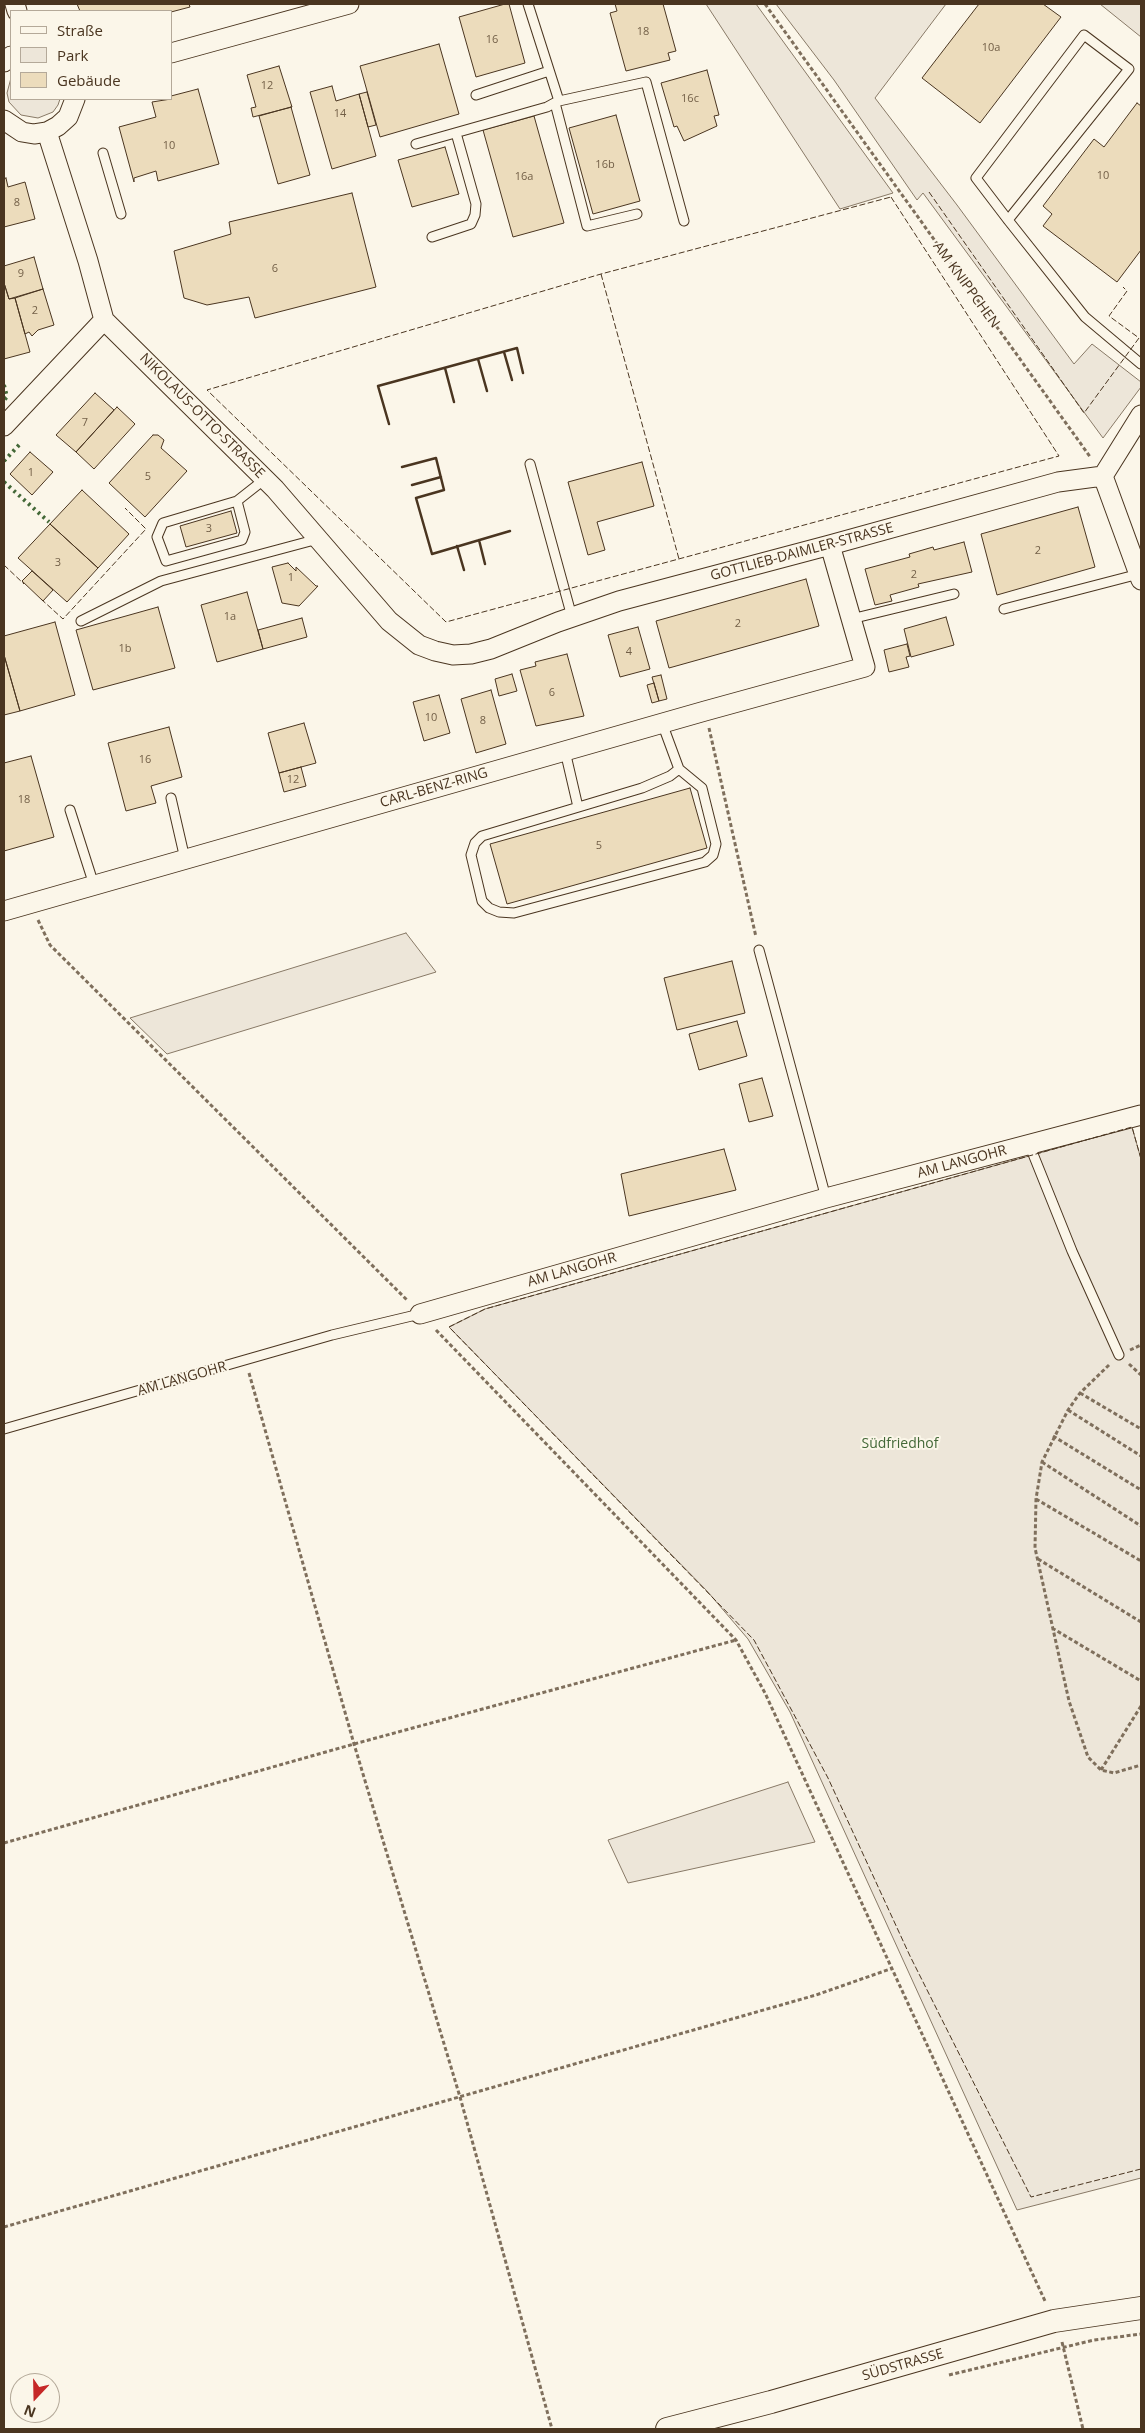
<!DOCTYPE html>
<meta charset="utf-8">
<style>
body{margin:0}
#map{position:relative;width:1145px;height:2433px;overflow:hidden;background:#fbf6e9;font-family:"Open Sans",sans-serif}
canvas{display:block}
.frame{position:absolute;inset:0;border:5px solid #4a3520;pointer-events:none}
.legend{position:absolute;left:10px;top:10px;width:162px;height:90px;box-sizing:border-box;background:#fbf6e9;border:1px solid #b4a999;margin:0;padding:6px 9px;list-style:none;font-size:15px;color:#4a3520}
.legend li{display:flex;align-items:center;gap:10px;height:25px}
.legend b{width:25px;border:1px solid #b4a999}
.north{position:absolute;left:10px;top:2373px;width:50px;height:50px;box-sizing:border-box;background:#fbf6e9;border:1px solid #b4a999;border-radius:50%;rotate:201deg;font-size:14px;font-weight:700;line-height:20px;text-align:center;color:#4a3520}
.north::after{content:'';display:block;margin:auto;width:18px;height:22px;background:#c62828;clip-path:polygon(50% 0,100% 100%,50% 72%,0 100%)}
</style>
<div id="map">
<canvas width="1145" height="2433"></canvas>
<div class="frame"></div>
<ul class="legend">
<li><b style="height:6px;background:#fbf6e9"></b>Straße</li>
<li><b style="height:14px;background:#ede6d9"></b>Park</li>
<li><b style="height:14px;background:#ecdcbc"></b>Gebäude</li>
</ul>
<div class="north">N</div>
</div>
<script>
const context = document.querySelector('canvas').getContext('2d');
context.lineJoin = 'round';
function fill(path, color) {
  context.fillStyle = color;
  context.fill(path, 'evenodd');
}
function shape(rows) {
  const path = new Path2D();
  for (const r of rows) {
    path.moveTo(r[0], r[1]);
    for (let i = 2; i < r.length; i += 2) path.lineTo(r[i], r[i + 1]);
  }
  return path;
}
function trace(path, color, width, dash) {
  context.strokeStyle = color;
  context.lineWidth = width;
  context.lineCap = dash ? 'butt' : 'round';
  context.setLineDash(dash || []);
  context.stroke(path);
}
function write(font, color, halo, rows, align = 'center') {
  context.font = font + ' "Open Sans",sans-serif';
  context.lineWidth = 4;
  context.setLineDash([]);
  context.textBaseline = 'middle';
  context.strokeStyle = halo;
  context.fillStyle = color;
  for (const [text, x, y, turn = 0] of rows) {
    context.save();
    context.translate(x, y);
    context.rotate((+turn || 0) * Math.PI / 180);
    context.textAlign = isNaN(turn) ? turn : align;
    if (halo) context.strokeText(text, 0, 0);
    context.fillText(text, 0, 0);
    context.restore();
  }
}
const green = shape([
 [706,4,756,4,893,193,840,209,706,4],
 [776,4,946,4,875,98,957,205,1074,364,1092,344,1141,382,1141,387,1103,438,923,193,917,200,834,80,776,4],
 [1100,4,1141,4,1141,37,1100,4],
 [11,78,11,99,60,99,58,105,53,112,38,118,21,115,9,102,7,93,11,78],
 [406,933,436,972,167,1054,130,1018,406,933],
 [1132,1127,1141,1159,1141,2178,1017,2210,790,1712,748,1639,707,1591,449,1327,485,1309,1132,1127],
 [788,1782,815,1842,628,1883,608,1840,788,1782]
]);
const building = shape([
 [77,4,189,4,190,7,171,12,80,11,77,4],
 [505,4,509,4,525,63,476,77,459,17,505,4],
 [615,4,663,4,676,51,668,53,670,60,626,71,610,13,617,11,615,4],
 [979,4,1043,4,1061,17,980,123,922,78,979,4],
 [439,44,459,114,380,137,360,66,439,44],
 [279,66,292,107,253,117,251,108,256,107,247,75,279,66],
 [707,70,719,115,714,116,717,126,684,141,677,126,674,127,661,83,707,70],
 [332,86,336,101,359,94,376,156,332,169,310,92,332,86],
 [198,89,219,164,158,181,156,171,134,178,134,182,119,127,156,117,152,102,171,99,171,96,198,89],
 [367,92,376,125,368,127,359,94,367,92],
 [1137,103,1141,106,1141,250,1117,282,1043,226,1052,214,1043,206,1094,139,1104,147,1137,103],
 [291,107,310,175,278,184,259,116,291,107],
 [616,115,640,201,593,214,569,128,616,115],
 [534,116,564,223,513,237,483,130,534,116],
 [445,147,459,194,412,207,398,160,445,147],
 [6,178,8,187,25,182,35,219,4,227,4,179,6,178],
 [352,193,376,287,255,318,249,297,207,305,184,298,174,251,231,234,229,222,352,193],
 [34,257,43,289,9,299,4,283,4,266,34,257],
 [4,283,9,299,15,298,30,352,4,359,4,283],
 [43,289,54,325,38,330,32,336,29,332,25,334,15,298,43,289],
 [95,393,114,410,76,452,56,435,95,393],
 [117,407,135,424,94,469,76,452,117,407],
 [153,435,158,435,164,440,161,448,187,471,145,517,109,483,153,435],
 [30,452,53,472,32,495,10,474,30,452],
 [642,462,654,506,597,522,605,550,588,555,568,482,642,462],
 [82,490,129,534,98,568,50,524,82,490],
 [1078,507,1095,567,997,595,981,534,1078,507],
 [231,511,237,533,186,547,180,526,231,511],
 [50,524,98,568,67,602,18,558,50,524],
 [964,542,972,572,918,584,919,587,890,595,892,601,875,605,865,569,910,557,909,554,933,547,934,550,964,542],
 [288,563,296,571,296,567,316,586,318,586,299,606,282,603,272,567,288,563],
 [32,571,53,590,43,601,22,581,32,571],
 [806,579,819,626,669,668,656,621,806,579],
 [247,592,263,649,217,662,201,605,247,592],
 [158,607,175,668,93,690,76,630,158,607],
 [946,617,954,645,911,657,904,629,946,617],
 [302,618,307,637,263,649,258,630,302,618],
 [55,622,75,695,20,711,4,655,4,636,55,622],
 [638,627,650,669,620,677,608,635,638,627],
 [907,644,910,656,906,657,909,667,889,672,884,650,907,644],
 [567,654,584,716,536,726,520,670,536,666,535,662,567,654],
 [4,655,20,711,4,715,4,655],
 [512,674,517,691,499,696,495,679,512,674],
 [661,675,667,699,659,701,652,677,661,675],
 [654,683,659,701,652,703,647,685,654,683],
 [491,690,506,744,476,753,461,699,491,690],
 [439,695,450,733,424,741,413,702,439,695],
 [304,723,316,763,279,773,268,733,304,723],
 [169,727,182,777,151,786,156,803,126,811,108,743,169,727],
 [31,756,54,837,4,851,4,763,31,756],
 [301,767,306,786,284,792,279,773,301,767],
 [690,788,707,848,507,904,490,844,690,788],
 [732,961,745,1013,677,1030,664,978,732,961],
 [737,1021,747,1056,699,1070,689,1034,737,1021],
 [762,1078,773,1116,749,1122,739,1084,762,1078],
 [724,1149,736,1190,629,1216,621,1174,724,1149]
]);
const path = shape([
 [765,4,1091,458],
 [709,728,756,937],
 [38,920,50,945,407,1300],
 [436,1330,736,1640,765,1693,1045,2301],
 [1130,1350,1141,1345],
 [1129,1364,1141,1375],
 [1109,1365,1080,1393,1068,1410,1042,1462,1036,1499,1035,1548,1069,1701,1088,1757,1101,1770,1114,1773,1141,1765],
 [249,1373,354,1744,460,2097,552,2429],
 [1080,1393,1141,1429],
 [1068,1410,1141,1456],
 [1053,1436,1141,1490],
 [1042,1462,1141,1526],
 [1036,1499,1141,1561],
 [1038,1559,1141,1622],
 [1052,1628,1141,1681],
 [1101,1770,1141,1706],
 [4,1843,354,1744,736,1640],
 [4,2227,816,1995,893,1968],
 [1062,2342,1083,2429],
 [949,2375,1094,2340,1141,2334]
]);
const service = shape([
 [528,4,559,101,646,82,684,221],
 [476,95,549,71],
 [555,103,587,226,637,214],
 [416,144,547,107,558,101],
 [103,153,121,214],
 [1008,220,1129,69,1084,35,976,178,1008,220,1085,317,1141,364],
 [432,237,471,224,475,215,476,204,456,133],
 [530,464,572,617],
 [237,501,245,532,242,540,166,561,157,537,163,523,237,501,265,479],
 [1004,609,1139,574],
 [851,619,954,594],
 [81,621,161,581,318,539],
 [662,723,679,769,702,788,716,844,713,855,705,862,514,913,499,912,489,908,482,901,471,855,475,843,482,836,642,788,670,776,679,769],
 [565,751,578,807],
 [171,798,185,859],
 [70,810,94,885],
 [759,950,826,1198],
 [1029,1144,1072,1251,1119,1355],
 [4,1429,332,1335,420,1314]
]);
const minor = shape([
 [15,4,17,11],
 [171,53,349,4],
 [4,62,11,56],
 [4,120,22,132,34,134,47,132,58,126,68,117,75,99],
 [47,132,88,261,104,320,275,489,389,621,419,645,435,651,453,655,471,654,491,649,558,622,619,601,830,545,1058,482,1103,476,1141,415],
 [4,426,104,320],
 [1103,476,1141,580],
 [4,911,705,711,865,667,830,545],
 [420,1314,826,1198,1141,1115]
]);
const tertiary = shape([
 [667,2429,771,2402,1054,2321,1141,2308]
]);
const hedge = shape([
 [4,385,7,397,4,400],
 [4,461,20,444],
 [4,482,49,522]
]);
const fence = shape([
 [929,192,1084,413,1139,338,1109,316,1127,291,1123,287],
 [891,197,1059,456,446,622,207,390,601,274,891,197],
 [601,274,679,559],
 [4,565,24,584],
 [41,599,63,619,146,529,125,508],
 [1141,1159,1132,1127,485,1309,449,1327,754,1640,828,1778,910,1956,1031,2197,1141,2169]
]);
const wall = shape([
 [504,352,512,380],
 [478,359,487,391],
 [445,368,454,402],
 [389,424,378,386,517,348,523,373],
 [402,467,436,458,444,490,416,498,432,554,510,531],
 [412,485,441,477],
 [479,540,485,564],
 [457,546,464,570]
]);
const numberNames = [
 ["18",643,32],
 ["16",492,40],
 ["10a",991,48],
 ["12",267,86],
 ["16c",690,99],
 ["14",340,114],
 ["10",169,146],
 ["16b",605,165],
 ["10",1103,176],
 ["16a",524,177],
 ["8",17,203],
 ["6",275,269],
 ["9",21,274],
 ["2",35,311],
 ["7",85,423],
 ["1",31,473],
 ["5",148,477],
 ["3",209,529],
 ["2",1038,551],
 ["3",58,563],
 ["2",914,575],
 ["1",291,578],
 ["1a",230,617],
 ["2",738,624],
 ["1b",125,649],
 ["4",629,652],
 ["6",552,693],
 ["10",431,718],
 ["8",483,721],
 ["16",145,760],
 ["12",293,780],
 ["18",24,800],
 ["5",599,846]
];
const streetNames = [
 ["AM KNIPPCHEN",966,285,54],
 ["NIKOLAUS-OTTO-STRASSE",202,416,45],
 ["GOTTLIEB-DAIMLER-STRASSE",802,552,-15],
 ["CARL-BENZ-RING",434,788,-16],
 ["AM LANGOHR",962,1162,-15],
 ["AM LANGOHR",572,1270,-16],
 ["AM LANGOHR",182,1379,-16],
 ["SÜDSTRASSE",903,2365,-16]
];
const parkNames = [
 ["Südfriedhof",900,1444]
];
fill(green, '#ede6d9');
trace(green, '#887966', 1);
fill(building, '#ecdcbc');
trace(building, '#4a3520', 1);
trace(service, '#4a3520', 11);
trace(minor, '#4a3520', 21);
trace(tertiary, '#4a3520', 24);
trace(path, '#7f6f5c', 3, [4, 2.5]);
trace(service, '#fbf6e9', 9);
trace(minor, '#fbf6e9', 19);
trace(tertiary, '#fbf6e9', 22);
trace(hedge, '#436837', 4, [2.5, 4]);
trace(fence, '#4a3520', 1, [6, 2.5]);
trace(wall, '#4a3520', 2.5);
write('11px', '#725f47', null, numberNames);
write('14px', '#4a3520', '#fbf6e9', streetNames);
write('14px', '#436837', '#fbf6e9', parkNames);
</script>
